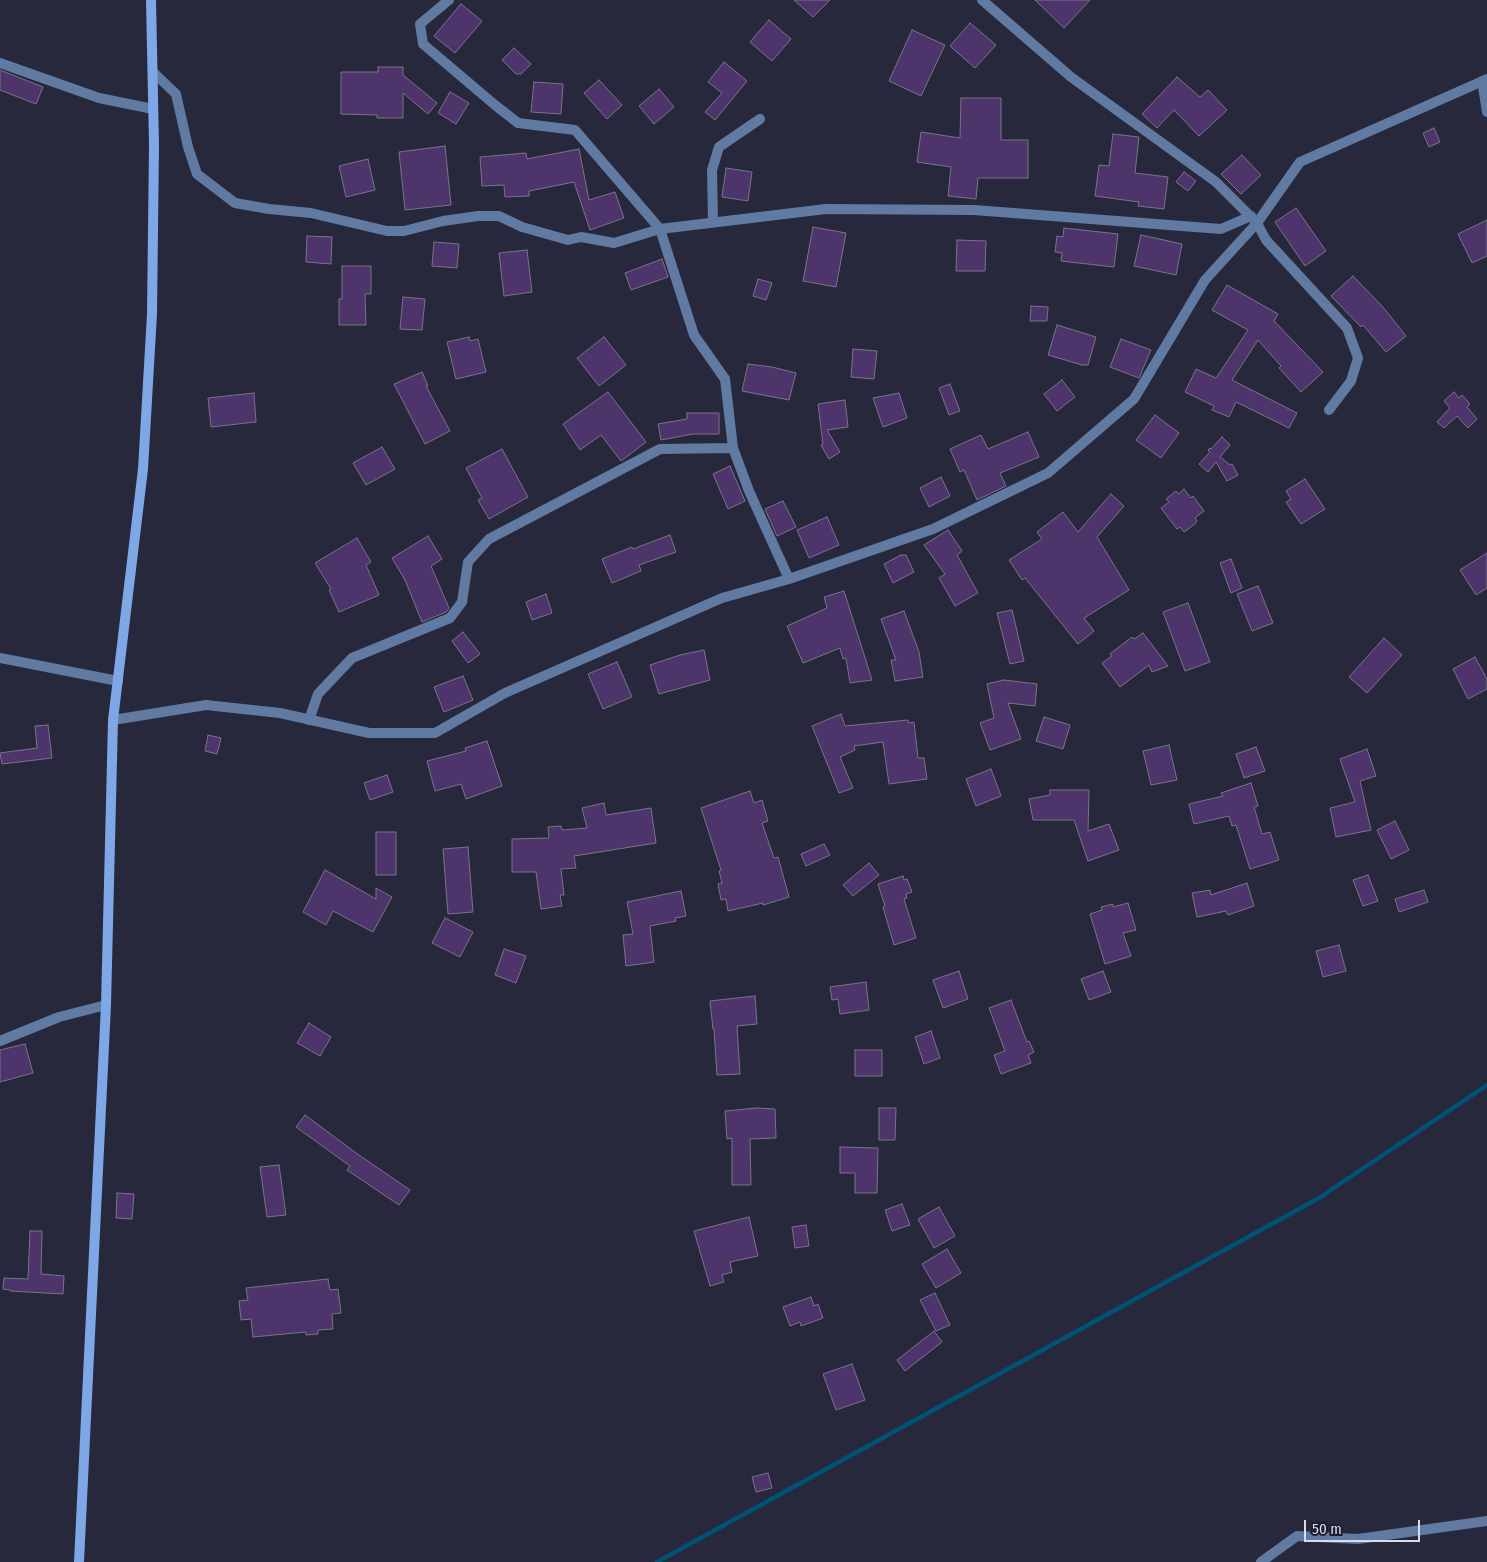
<!DOCTYPE html>
<style>
body{margin:0}
#map{position:relative;width:1487px;height:1562px;overflow:hidden;background:#27283b;font-family:"Fira Sans Condensed",sans-serif}
canvas{display:block}
.scale{position:absolute;left:1304px;top:1520px;width:116px;height:22px;box-sizing:border-box;border:2px solid #dbdce9;border-top:0;padding-left:6px;font-size:15px;line-height:18px;white-space:nowrap;color:#dbdce9;-webkit-text-stroke:4px #1d1e31;paint-order:stroke}
</style>
<div id="map">
<canvas width="1487" height="1562"></canvas>
<div class="scale">50 m</div>
</div>
<script>
const context = document.querySelector('canvas').getContext('2d');
context.lineJoin = 'round';
function shape(rows) {
  const path = new Path2D();
  for (const r of rows) {
    path.moveTo(r[0], r[1]);
    for (let i = 2; i < r.length; i += 2) path.lineTo(r[i], r[i + 1]);
  }
  return path;
}
function trace(path, color, width, dash) {
  context.strokeStyle = color;
  context.lineWidth = width;
  context.lineCap = dash ? 'butt' : 'round';
  context.setLineDash(dash || []);
  context.stroke(path);
}
function fill(path, color) {
  context.fillStyle = color;
  context.fill(path, 'evenodd');
}
const stream = shape([
 [657,1562,1319,1198,1487,1085]
]);
const building = shape([
 [794,0,830,0,813,17,794,0],
 [1035,0,1090,0,1064,28,1035,0],
 [461,4,482,21,455,53,434,36,461,4],
 [769,20,791,39,772,61,750,42,769,20],
 [970,23,996,45,975,68,950,46,970,23],
 [912,30,945,45,921,96,889,81,912,30],
 [514,48,531,64,521,74,516,74,502,60,514,48],
 [724,62,747,81,715,120,705,112,722,93,708,82,724,62],
 [378,67,403,67,403,75,437,103,428,114,403,93,403,118,377,118,377,115,341,114,341,72,378,72,378,67],
 [0,70,43,87,36,104,0,90,0,70],
 [1177,77,1200,97,1208,90,1227,110,1199,136,1174,110,1157,128,1142,114,1177,77],
 [599,80,622,105,607,119,584,93,599,80],
 [534,82,563,84,561,114,531,112,534,82],
 [659,89,674,107,654,124,639,106,659,89],
 [450,92,469,103,456,124,438,113,450,92],
 [961,98,1001,98,1001,140,1028,140,1028,178,978,178,976,199,948,196,951,167,917,162,921,132,960,138,961,98],
 [1434,128,1440,142,1429,147,1423,133,1434,128],
 [1113,134,1139,137,1135,173,1168,177,1164,209,1138,206,1139,202,1095,196,1099,165,1109,166,1113,134],
 [445,146,451,205,405,210,399,152,445,146],
 [579,149,589,200,615,192,624,218,590,230,574,182,529,191,529,196,505,197,504,185,482,186,480,157,526,153,527,159,579,149],
 [1242,155,1261,175,1241,194,1221,174,1242,155],
 [368,159,375,190,346,197,339,166,368,159],
 [726,168,752,172,748,201,722,197,726,168],
 [1184,172,1196,181,1188,191,1176,182,1184,172],
 [1296,208,1326,251,1305,266,1275,222,1296,208],
 [1487,220,1487,256,1472,263,1458,234,1487,220],
 [813,227,846,233,836,287,803,281,813,227],
 [1064,228,1118,234,1114,267,1061,261,1062,253,1055,252,1057,236,1063,237,1064,228],
 [1141,235,1182,244,1176,275,1134,266,1141,235],
 [307,236,332,237,331,264,306,262,307,236],
 [957,240,986,241,985,271,956,271,957,240],
 [434,242,459,244,457,268,432,266,434,242],
 [527,250,532,292,504,296,499,253,527,250],
 [662,259,668,277,631,290,625,273,662,259],
 [342,266,371,266,371,294,365,294,366,325,339,325,339,299,342,299,342,266],
 [1353,276,1382,306,1406,336,1386,352,1363,325,1361,327,1331,296,1353,276],
 [758,279,772,283,766,300,753,296,758,279],
 [1227,285,1278,314,1274,321,1323,372,1301,392,1279,368,1281,366,1258,340,1232,380,1297,413,1289,428,1236,402,1229,417,1212,410,1214,406,1185,392,1196,369,1216,378,1248,330,1212,310,1227,285],
 [403,297,425,299,422,330,400,329,403,297],
 [1031,306,1048,307,1047,321,1030,321,1031,306],
 [1057,325,1096,337,1088,365,1082,365,1048,355,1057,325],
 [469,337,470,341,478,339,486,372,456,379,447,342,469,337],
 [604,337,626,365,599,386,577,358,604,337],
 [1121,339,1151,350,1139,378,1110,367,1121,339],
 [853,349,877,351,874,379,851,377,853,349],
 [748,364,772,367,796,373,789,400,742,391,748,364],
 [422,372,428,386,426,386,450,431,425,444,394,384,422,372],
 [1062,380,1075,397,1057,411,1044,394,1062,380],
 [950,384,960,411,949,415,939,388,950,384],
 [608,392,646,442,621,461,601,435,580,450,563,424,608,392],
 [1454,392,1459,398,1462,395,1470,404,1467,407,1477,419,1468,428,1457,416,1444,428,1437,422,1450,408,1444,401,1454,392],
 [254,393,256,422,211,427,208,398,254,393],
 [899,393,907,418,883,427,873,398,899,393],
 [845,400,848,427,827,430,840,452,829,459,821,445,823,444,818,404,845,400],
 [687,413,719,413,719,434,693,434,661,440,658,424,687,419,687,413],
 [1155,415,1179,433,1161,458,1136,440,1155,415],
 [1028,432,1039,457,1000,473,1006,486,977,500,964,470,960,472,950,449,981,435,988,449,1028,432],
 [1222,437,1230,445,1220,457,1230,465,1232,464,1238,475,1227,481,1216,462,1208,472,1199,464,1210,452,1208,450,1210,448,1211,449,1222,437],
 [382,447,395,469,366,485,353,463,382,447],
 [502,449,528,497,489,519,478,500,482,498,466,468,502,449],
 [730,466,745,501,728,509,713,474,730,466],
 [941,477,950,496,929,507,920,488,941,477],
 [1305,479,1325,509,1301,524,1286,502,1291,499,1286,491,1305,479],
 [1184,489,1191,498,1193,496,1204,511,1195,518,1197,521,1195,524,1184,532,1180,527,1177,529,1161,508,1169,502,1166,499,1176,491,1178,494,1184,489],
 [1111,494,1124,506,1097,537,1129,590,1084,618,1094,631,1078,644,1025,578,1022,580,1009,560,1042,539,1037,532,1063,512,1078,532,1111,494],
 [783,501,796,527,777,536,765,509,783,501],
 [827,517,839,545,809,558,797,530,827,517],
 [948,530,962,551,957,555,978,593,955,606,939,578,945,574,924,545,948,530],
 [670,535,676,552,639,565,641,571,612,583,602,559,632,547,633,549,670,535],
 [428,536,442,559,431,566,449,608,446,612,422,622,405,580,392,558,428,536],
 [357,538,371,562,366,565,379,595,339,612,329,590,331,589,315,563,357,538],
 [1487,553,1487,588,1476,595,1460,570,1487,553],
 [901,555,906,555,914,572,893,583,884,564,901,555],
 [1231,559,1242,588,1231,593,1220,563,1231,559],
 [1258,586,1273,623,1252,631,1237,594,1258,586],
 [844,591,872,680,850,683,846,658,843,659,840,648,803,663,787,626,827,608,824,597,844,591],
 [546,594,552,613,532,620,526,602,546,594],
 [1188,603,1210,662,1185,671,1163,612,1188,603],
 [1012,610,1024,661,1010,664,997,613,1012,610],
 [904,611,919,652,923,677,895,681,891,660,896,660,881,619,904,611],
 [463,632,480,654,468,663,452,641,463,632],
 [1143,633,1168,666,1152,672,1149,665,1120,687,1102,663,1112,656,1110,654,1132,637,1134,639,1143,633],
 [1384,638,1402,655,1367,693,1349,677,1384,638],
 [704,650,710,680,659,694,650,665,680,655,704,650],
 [1475,657,1487,679,1487,689,1468,699,1453,669,1475,657],
 [617,662,632,697,603,709,588,674,617,662],
 [463,676,473,700,444,712,434,687,463,676],
 [1004,680,1037,684,1035,706,1008,703,1021,739,990,750,980,723,994,718,987,684,1004,680],
 [841,714,845,726,908,720,909,723,914,722,918,758,924,758,927,779,889,784,883,742,854,746,855,750,840,757,853,788,839,793,812,726,841,714],
 [1044,717,1070,725,1063,749,1036,741,1044,717],
 [48,725,52,758,2,764,0,753,37,748,35,726,48,725],
 [208,735,221,738,217,754,205,751,208,735],
 [487,741,502,786,466,799,461,784,435,791,427,761,466,751,465,748,487,741],
 [1169,745,1177,780,1151,785,1143,751,1169,745],
 [1256,747,1265,771,1244,778,1236,754,1256,747],
 [1367,749,1376,776,1360,781,1371,830,1336,837,1330,808,1355,802,1340,759,1367,749],
 [991,769,1001,796,976,806,966,779,991,769],
 [387,775,393,792,370,800,364,783,387,775],
 [1251,783,1258,806,1254,807,1262,834,1270,832,1279,860,1250,869,1236,825,1232,826,1229,816,1194,824,1189,804,1223,796,1221,793,1251,783],
 [1050,790,1089,790,1088,831,1109,824,1119,850,1088,861,1074,820,1033,820,1029,799,1050,795,1050,790],
 [750,791,754,803,762,800,768,821,762,823,774,858,778,857,789,897,763,905,763,903,728,911,726,899,721,900,718,884,722,883,719,871,721,870,701,808,750,791],
 [604,803,606,815,651,808,656,843,574,856,576,868,561,869,564,895,560,895,562,906,541,909,536,872,512,872,512,839,549,838,548,827,561,826,562,830,587,828,582,808,604,803],
 [1395,821,1409,850,1391,859,1377,830,1395,821],
 [376,832,396,832,396,875,376,875,376,832],
 [824,844,830,855,806,866,801,854,824,844],
 [468,847,473,912,448,914,443,849,468,847],
 [869,863,879,875,853,896,843,885,869,863],
 [325,870,376,899,376,888,392,897,373,932,333,911,326,925,303,912,325,870],
 [1368,875,1378,901,1363,906,1353,880,1368,875],
 [903,876,904,880,907,879,912,892,906,894,907,898,904,899,916,938,894,945,883,907,885,906,878,884,903,876],
 [1247,883,1254,906,1228,915,1226,911,1197,917,1192,893,1210,890,1211,895,1247,883],
 [1424,890,1428,902,1399,912,1395,899,1424,890],
 [681,891,686,916,675,918,676,921,650,926,654,962,626,966,623,935,633,934,627,902,681,891],
 [1128,903,1136,930,1123,933,1131,956,1105,964,1090,914,1102,910,1101,907,1113,904,1113,907,1128,903],
 [445,918,473,932,460,957,432,943,445,918],
 [1339,945,1346,971,1323,977,1316,951,1339,945],
 [504,949,526,956,516,983,495,975,504,949],
 [959,971,968,999,943,1008,933,980,959,971],
 [1103,971,1111,992,1089,1000,1081,979,1103,971],
 [866,982,869,1010,840,1014,838,999,832,1000,830,987,866,982],
 [755,996,757,1024,737,1026,740,1074,717,1075,714,1029,713,1029,710,1001,755,996],
 [1011,1000,1027,1042,1029,1041,1034,1052,1028,1055,1031,1063,1001,1074,994,1055,1005,1051,989,1008,1011,1000],
 [309,1023,331,1037,320,1056,297,1043,309,1023],
 [931,1031,940,1058,924,1064,915,1037,931,1031],
 [25,1044,33,1073,0,1082,0,1050,25,1044],
 [855,1050,882,1050,882,1076,855,1076,855,1050],
 [757,1108,775,1109,776,1138,750,1139,751,1185,732,1185,732,1138,727,1139,725,1111,757,1108],
 [879,1108,896,1108,895,1140,879,1140,879,1108],
 [305,1115,356,1153,410,1190,399,1205,347,1170,350,1166,296,1127,305,1115],
 [840,1147,878,1148,877,1193,855,1193,855,1173,840,1173,840,1147],
 [279,1165,286,1215,267,1217,260,1167,279,1165],
 [117,1193,134,1194,132,1219,116,1218,117,1193],
 [902,1204,910,1225,892,1231,885,1210,902,1204],
 [939,1207,955,1236,934,1248,918,1219,939,1207],
 [749,1217,758,1256,730,1262,732,1272,722,1275,724,1282,710,1286,694,1231,749,1217],
 [806,1225,809,1246,795,1248,792,1227,806,1225],
 [30,1231,42,1231,41,1274,64,1276,63,1294,10,1291,10,1290,3,1289,4,1278,28,1279,30,1231],
 [947,1249,961,1273,936,1288,922,1264,947,1249],
 [328,1279,330,1290,338,1289,341,1313,332,1314,333,1329,318,1330,318,1334,306,1335,306,1332,253,1337,251,1319,241,1320,239,1301,248,1300,246,1288,328,1279],
 [935,1293,950,1325,936,1331,920,1300,935,1293],
 [811,1297,814,1306,818,1304,823,1318,801,1326,800,1322,790,1326,783,1307,811,1297],
 [934,1331,942,1342,905,1371,897,1360,934,1331],
 [852,1364,865,1400,836,1410,823,1374,852,1364],
 [768,1473,772,1488,756,1492,752,1477,768,1473]
]);
const minor = shape([
 [449,0,420,24,423,44,495,105,518,123,575,130,660,229,694,335,725,379,733,448,749,491,789,579],
 [982,0,1071,77,1216,182,1257,223,1266,240,1347,328,1358,358,1351,381,1329,410],
 [0,63,99,98,153,109],
 [153,72,176,94,188,147,197,174,235,203,269,209,311,213,387,231,404,231,443,221,478,216,499,216,522,227,568,240,581,237,614,243,660,229,826,209,974,210,1221,229,1251,216],
 [1482,81,1487,112],
 [713,222,712,170,719,147,760,119],
 [0,658,118,681],
 [113,720,206,705,280,713,369,733,435,733,505,693,722,598,789,579,933,529,1048,473,1134,399,1205,280,1257,223,1300,162,1487,79],
 [309,720,318,694,352,658,450,618,462,602,468,562,489,539,660,449,733,448],
 [0,1041,59,1017,106,1005],
 [1261,1562,1297,1536,1358,1539,1487,1521]
]);
const secondary = shape([
 [79,1562,106,1005,113,720,143,469,152,314,154,145,151,0]
]);
trace(stream, '#005277', 4.5);
fill(building, '#4d356b');
trace(building, '#7b7389', 1);
trace(minor, '#607aa1', 10);
trace(secondary, '#7ea7e6', 10);
</script>
